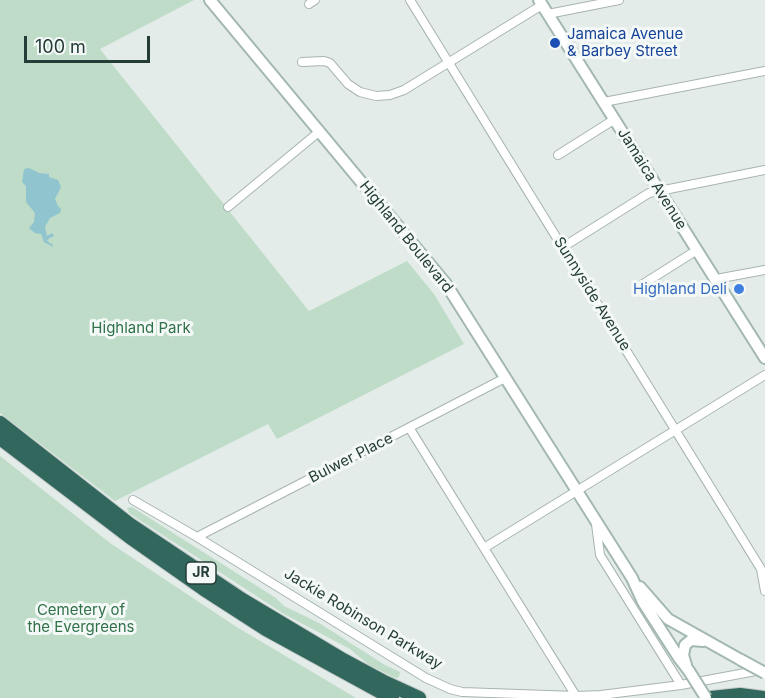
<!DOCTYPE html>
<style>
body{margin:0}
#map{position:relative;width:765px;height:698px;overflow:hidden;background:#e4ece9;font-family:Inter,sans-serif}
canvas{display:block}
.scale{position:absolute;left:24px;top:36px;width:126px;height:27px;box-sizing:border-box;border:3px solid #243d37;border-top:0;padding-left:8px;font-size:18px;line-height:21px;white-space:nowrap;color:#243d37;-webkit-text-stroke:4px #f4f9f7;paint-order:stroke}
</style>
<div id="map">
<canvas width="765" height="698"></canvas>
<div class="scale">100 m</div>
</div>
<script>
const context = document.querySelector('canvas').getContext('2d');
context.lineJoin = 'round';
function fill(path, color) {
  context.fillStyle = color;
  context.fill(path, 'evenodd');
}
function shape(rows) {
  const path = new Path2D();
  for (const r of rows) {
    path.moveTo(r[0], r[1]);
    for (let i = 2; i < r.length; i += 2) path.lineTo(r[i], r[i + 1]);
  }
  return path;
}
function trace(path, color, width, dash) {
  context.strokeStyle = color;
  context.lineWidth = width;
  context.lineCap = dash ? 'butt' : 'round';
  context.setLineDash(dash || []);
  context.stroke(path);
}
function write(font, color, halo, rows, align = 'center') {
  context.font = font + ' Inter,sans-serif';
  context.lineWidth = 6;
  context.setLineDash([]);
  context.textBaseline = 'middle';
  context.strokeStyle = halo;
  context.fillStyle = color;
  for (const [text, x, y, turn = 0] of rows) {
    context.save();
    context.translate(x, y);
    context.rotate((+turn || 0) * Math.PI / 180);
    context.textAlign = isNaN(turn) ? turn : align;
    if (halo) context.strokeText(text, 0, 0);
    context.fillText(text, 0, 0);
    context.restore();
  }
}
const green = shape([
 [0,0,194,0,100,49,309,311,407,261,434,294,464,344,277,439,268,424,115,501,0,413],
 [0,456,110,543,235,626,356,698,0,698],
 [132,507,276,598,284,606,319,623,385,665,400,672,399,677,396,678,370,666,350,649,284,614,129,513,127,508]
]);
const water = shape([
 [29,168,39,173,49,174,49,177,58,180,61,187,55,199,58,206,61,209,60,213,50,218,45,227,47,236,52,233,54,236,48,239,47,241,53,245,53,247,44,242,41,234,35,233,29,228,34,222,35,213,26,202,26,186,22,182,24,169]
]);
const minor = shape([
 [410,0,761,569,765,591],
 [309,4,315,0],
 [548,14,619,0],
 [302,62,324,61,330,63,348,84,360,92,376,96,390,95,404,90,542,5],
 [604,102,765,71],
 [558,155,615,119],
 [228,207,320,131],
 [563,247,649,193,765,170],
 [716,279,765,270],
 [640,286,697,250],
 [410,429,576,696],
 [133,500,197,537,426,678,450,689,462,692,576,696,601,695,681,685,761,670],
 [596,524,600,555,681,685],
 [197,537,505,378],
 [484,548,765,375]
]);
const secondary = shape([
 [210,0,446,284,632,578,643,602,679,658,689,671],
 [539,0,765,358],
 [640,587,668,619,741,660],
 [686,665,683,655,685,645,691,640,703,641]
]);
const motorway = shape([
 [0,423,129,524,241,599,343,660,382,681,419,698],
 [0,438,130,537,204,589,266,629,392,698],
 [711,698,740,695,763,698]
]);
const secondaryBridge = shape([
 [741,660,765,673],
 [689,671,706,698]
]);
const markers = [
 [555,43,6,"#1a4fb4"],
 [739,289,6,"#3f7fe0"]
];
const shields = [
 [201,573,30]
];
const shieldNames = [
 ["JR",201,573]
];
const transitNames = [
 ["Jamaica Avenue",567,34],
 ["& Barbey Street",567,51]
];
const streetNames = [
 ["Jamaica Avenue",652,179,58],
 ["Highland Boulevard",406,237,51],
 ["Sunnyside Avenue",592,294,58],
 ["Bulwer Place",351,458,-27],
 ["Jackie Robinson Parkway",363,619,31]
];
const shopNames = [
 ["Highland Deli",727,289]
];
const parkNames = [
 ["Highland Park",141,328],
 ["Cemetery of",81,610],
 ["the Evergreens",81,627]
];
fill(green, '#bedcc7');
fill(water, '#90c4ce');
trace(minor, '#a7b4b0', 10);
trace(secondary, '#a3b8b0', 14);
trace(motorway, '#c2c9c7', 16);
trace(minor, '#fff', 8);
trace(secondary, '#fff', 10);
trace(motorway, '#32675d', 14);
trace(secondaryBridge, '#a3b8b0', 14, []);
trace(secondaryBridge, '#fff', 10);
for (const [x, y, r, color] of markers) {
  const dot = new Path2D();
  dot.arc(x, y, r, 0, 2 * Math.PI);
  context.fillStyle = color;
  context.fill(dot);
  trace(dot, '#f4f9f7', 2);
}
for (const [x, y, w] of shields) {
  const box = new Path2D();
  box.roundRect(x - w / 2, y - 11, w, 22, 4.5);
  context.fillStyle = '#f4f9f7';
  context.fill(box);
  trace(box, '#243d37', 1.5);
}
write('bold 14px', '#243d37', null, shieldNames);
write('15px', '#164399', '#f4f9f7', transitNames, 'left');
write('15px', '#243d37', '#f4f9f7', streetNames);
write('15px', '#366cbe', '#f4f9f7', shopNames, 'right');
write('15px', '#31714a', '#f4f9f7', parkNames);
</script>
